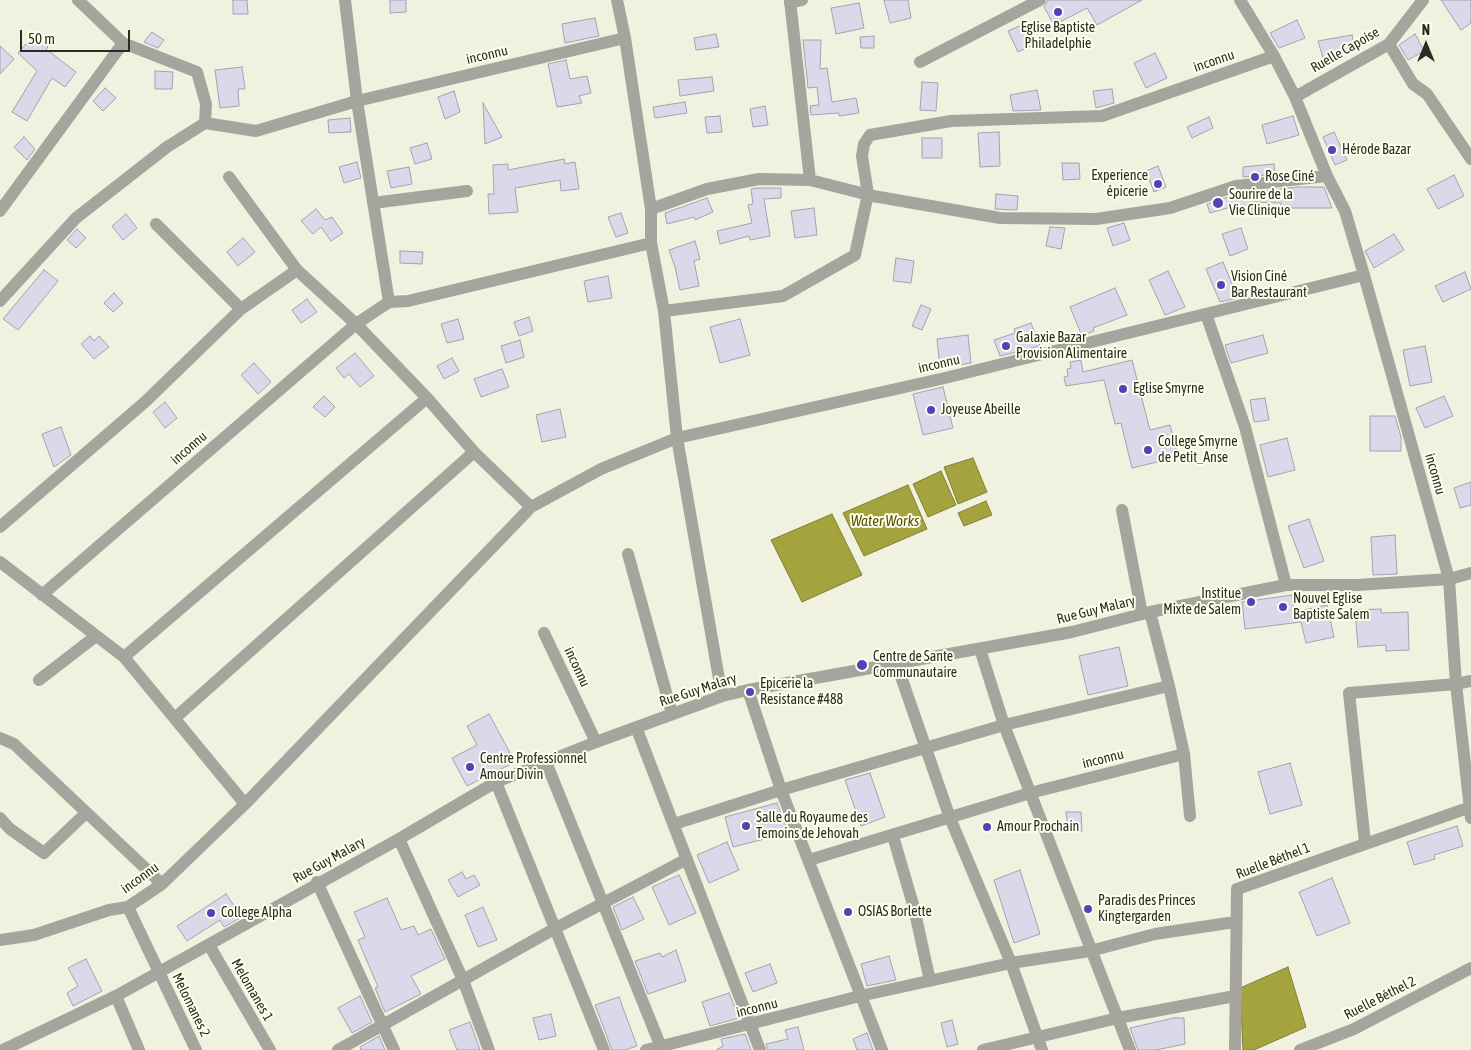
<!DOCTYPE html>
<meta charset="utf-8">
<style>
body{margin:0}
#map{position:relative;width:1471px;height:1050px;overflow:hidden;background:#f1f1df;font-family:"Asap Condensed",sans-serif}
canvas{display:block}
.north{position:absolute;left:1401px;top:20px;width:50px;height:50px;-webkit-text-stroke:4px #fefeec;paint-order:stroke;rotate:0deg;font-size:14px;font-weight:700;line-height:20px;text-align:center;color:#2b2b25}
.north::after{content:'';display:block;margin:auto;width:18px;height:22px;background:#2b2b25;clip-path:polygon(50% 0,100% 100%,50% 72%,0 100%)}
.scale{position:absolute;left:20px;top:30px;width:110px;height:22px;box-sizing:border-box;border:2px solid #2b2b25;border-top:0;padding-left:6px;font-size:15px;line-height:18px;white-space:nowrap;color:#2b2b25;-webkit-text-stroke:4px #fefeec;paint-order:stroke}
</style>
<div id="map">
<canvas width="1471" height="1050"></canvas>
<div class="north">N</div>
<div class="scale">50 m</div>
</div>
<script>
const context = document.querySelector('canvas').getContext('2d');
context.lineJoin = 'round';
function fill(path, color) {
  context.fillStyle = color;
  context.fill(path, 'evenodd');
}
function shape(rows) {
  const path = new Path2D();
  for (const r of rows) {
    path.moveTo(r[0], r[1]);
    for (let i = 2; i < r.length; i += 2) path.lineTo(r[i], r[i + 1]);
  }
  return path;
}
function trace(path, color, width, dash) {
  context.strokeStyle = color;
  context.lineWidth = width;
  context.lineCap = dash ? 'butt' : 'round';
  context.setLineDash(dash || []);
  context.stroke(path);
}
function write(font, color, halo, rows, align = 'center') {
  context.font = font + ' "Asap Condensed",sans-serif';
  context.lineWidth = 4;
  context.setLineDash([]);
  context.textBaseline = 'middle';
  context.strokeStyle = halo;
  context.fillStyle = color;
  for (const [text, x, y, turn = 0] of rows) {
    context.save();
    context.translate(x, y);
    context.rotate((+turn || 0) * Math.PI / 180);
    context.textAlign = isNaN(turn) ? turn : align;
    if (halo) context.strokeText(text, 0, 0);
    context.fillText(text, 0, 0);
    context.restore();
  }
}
const water = shape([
 [973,458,987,492,958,504,944,467,973,458],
 [941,471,956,505,928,517,913,484,941,471],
 [908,485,927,529,864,556,843,513,908,485],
 [986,501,992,515,964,526,958,513,986,501],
 [832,514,862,575,802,602,771,540,832,514],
 [1288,967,1306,1027,1254,1050,1243,1050,1240,988,1288,967]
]);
const building = shape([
 [233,0,247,0,248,14,233,14,233,0],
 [390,0,406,0,406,12,390,13,390,0],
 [884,0,908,0,911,18,890,23,884,0],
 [1048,0,1142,0,1097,25,1087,8,1054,25,1044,7,1048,0],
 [1441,0,1471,0,1471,23,1461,30,1441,0],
 [859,3,864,28,836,34,831,8,859,3],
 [595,18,599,36,565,43,562,24,595,18],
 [1297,20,1305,38,1279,48,1270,33,1297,20],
 [1024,24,1033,45,1018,52,1008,31,1024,24],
 [152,32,164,40,158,48,144,42,152,32],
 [35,34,48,47,46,49,76,72,65,87,52,78,27,121,12,112,37,71,18,53,35,34],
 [716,34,719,47,696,50,694,38,716,34],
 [1415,34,1424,51,1408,60,1399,45,1415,34],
 [1352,35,1355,50,1336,55,1338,61,1325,65,1318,41,1352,35],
 [874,36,874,48,861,48,860,37,874,36],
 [803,40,821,40,820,69,827,68,832,102,856,98,859,113,839,116,839,113,811,115,810,106,819,105,817,87,808,88,803,40],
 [0,46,14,59,0,74,0,46],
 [1155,53,1167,78,1146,88,1134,63,1155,53],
 [566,60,570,79,587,76,591,93,579,96,582,103,557,107,548,64,566,60],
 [242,67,245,89,238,89,239,106,220,108,215,70,242,67],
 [155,71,173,72,172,89,155,89,155,71],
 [712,77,714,91,680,96,678,80,712,77],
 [922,82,938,83,936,111,920,110,922,82],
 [105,88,116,98,103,111,93,101,105,88],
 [1112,89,1114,103,1096,108,1093,91,1112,89],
 [1037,90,1041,110,1013,111,1010,95,1037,90],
 [454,91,460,112,445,119,438,97,454,91],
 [685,102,687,113,655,118,653,107,685,102],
 [483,103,502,137,485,144,483,103],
 [765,106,768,125,753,127,750,109,765,106],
 [720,116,722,132,707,133,705,117,720,116],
 [1293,116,1299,135,1267,144,1262,125,1293,116],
 [1209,117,1213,128,1192,138,1187,127,1209,117],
 [350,118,351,132,329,133,328,120,350,118],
 [999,132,1000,166,980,167,978,133,999,132],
 [1334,132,1347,160,1335,165,1323,137,1334,132],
 [24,137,35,149,27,160,14,147,24,137],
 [922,138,942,138,942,158,922,158,922,138],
 [427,143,432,159,415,164,410,148,427,143],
 [564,159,565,164,575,162,579,189,561,191,560,180,515,188,518,212,489,214,488,194,494,194,493,165,508,164,508,170,564,159],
 [357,162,361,178,344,183,339,167,357,162],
 [1062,163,1079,163,1080,179,1063,180,1062,163],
 [1274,164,1275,174,1243,177,1243,167,1274,164],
 [1158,166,1166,187,1154,192,1146,171,1158,166],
 [409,167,412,184,391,188,387,171,409,167],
 [1454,175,1464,196,1438,209,1427,189,1454,175],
 [1297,187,1324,187,1332,208,1280,208,1281,203,1252,202,1252,212,1232,213,1231,207,1210,213,1207,204,1238,194,1297,187],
 [757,188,781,188,781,198,764,199,770,236,750,240,749,236,720,244,717,231,752,223,748,205,753,204,751,189,757,188],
 [996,194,1018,196,1017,210,995,209,996,194],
 [707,198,713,212,695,220,694,217,667,224,665,213,707,198],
 [814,208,817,235,795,238,791,211,814,208],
 [316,209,325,220,332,217,343,233,331,241,321,227,313,234,301,221,316,209],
 [621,213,628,233,616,237,608,217,621,213],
 [126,214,137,228,123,240,112,226,126,214],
 [1124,223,1130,240,1113,246,1107,228,1124,223],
 [1050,227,1065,228,1061,249,1046,246,1050,227],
 [1241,228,1248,249,1230,256,1222,234,1241,228],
 [77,229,86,238,76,248,67,240,77,229],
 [1394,234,1404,250,1374,268,1365,251,1394,234],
 [243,238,255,252,238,266,227,252,243,238],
 [695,241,700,259,694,261,699,286,680,290,675,267,669,250,695,241],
 [400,251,423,252,422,264,400,263,400,251],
 [896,258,914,261,911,283,893,281,896,258],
 [1223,262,1238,298,1220,302,1206,269,1223,262],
 [44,270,58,281,18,330,3,319,44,270],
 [1168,271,1185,307,1165,315,1149,280,1168,271],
 [1465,272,1471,289,1443,302,1435,286,1465,272],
 [608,276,612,298,588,302,584,281,608,276],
 [1115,288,1127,315,1093,328,1094,331,1082,336,1070,307,1115,288],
 [114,293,123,303,113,312,104,303,114,293],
 [307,299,317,312,301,323,292,310,307,299],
 [921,305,931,309,922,330,912,326,921,305],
 [529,317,533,331,519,336,514,322,529,317],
 [458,319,464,339,447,343,441,324,458,319],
 [740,319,750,355,720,363,710,327,740,319],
 [1031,323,1040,346,1000,356,994,340,1015,333,1014,329,1031,323],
 [968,335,971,363,940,368,937,339,968,335],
 [1263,335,1268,353,1231,363,1225,345,1263,335],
 [90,336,94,341,99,336,109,347,94,359,81,344,90,336],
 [520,340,524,357,506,363,501,346,520,340],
 [1425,346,1432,382,1410,386,1403,350,1425,346],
 [355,353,374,376,360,387,349,374,344,378,336,368,355,353],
 [452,358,459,371,444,379,437,366,452,358],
 [1081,360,1083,372,1132,360,1150,430,1170,425,1178,457,1132,468,1121,423,1115,424,1104,380,1066,386,1064,377,1068,376,1067,369,1071,368,1070,362,1081,360],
 [254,363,271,382,258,394,241,375,254,363],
 [502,369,509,387,481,397,474,379,502,369],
 [943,387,953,428,923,435,913,394,943,387],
 [324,396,335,407,325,417,313,407,324,396],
 [1444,396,1453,416,1425,428,1416,408,1444,396],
 [1265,398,1269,420,1254,422,1250,400,1265,398],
 [165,402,177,418,165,428,153,412,165,402],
 [560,409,566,437,542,442,536,415,560,409],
 [1370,416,1395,416,1401,437,1401,451,1370,451,1370,416],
 [61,427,71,455,54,467,42,434,61,427],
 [1287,438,1295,470,1268,477,1260,445,1287,438],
 [1471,482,1471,505,1460,508,1454,488,1471,482],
 [1309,519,1324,561,1304,568,1288,526,1309,519],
 [1395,535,1397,574,1373,575,1371,537,1395,535],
 [1292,595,1294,612,1327,605,1334,637,1306,643,1301,622,1245,629,1242,602,1292,595],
 [1381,609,1381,613,1408,612,1409,650,1386,651,1386,645,1358,647,1355,610,1381,609],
 [1119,647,1128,686,1088,695,1079,656,1119,647],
 [489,714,515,762,467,786,452,758,477,745,467,726,489,714],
 [1290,763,1302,805,1270,814,1258,772,1290,763],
 [870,773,885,817,861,826,845,780,870,773],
 [777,803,788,833,733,847,725,817,777,803],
 [1066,812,1081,812,1082,831,1068,830,1066,812],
 [1457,826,1463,846,1434,855,1435,859,1414,865,1407,842,1457,826],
 [727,842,739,870,709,883,697,855,727,842],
 [1020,870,1040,934,1014,943,994,880,1020,870],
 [462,872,466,879,474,875,480,885,458,897,448,880,462,872],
 [679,875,696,913,669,925,652,887,679,875],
 [1332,878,1350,923,1317,936,1299,892,1332,878],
 [226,894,242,917,224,927,220,920,187,941,177,926,226,894],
 [633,897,644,919,622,930,613,907,633,897],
 [387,898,401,930,414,926,418,935,431,929,445,959,411,976,421,994,385,1012,375,988,378,987,358,940,365,937,354,912,387,898],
 [483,907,497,940,478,947,465,915,483,907],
 [676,950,686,981,648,994,635,961,660,953,662,957,676,950],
 [889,956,896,980,867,986,861,964,889,956],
 [86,959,102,991,73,1006,67,993,78,986,68,968,86,959],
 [770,964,777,983,753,992,745,973,770,964],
 [729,993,739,1018,710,1026,702,1002,729,993],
 [360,996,372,1022,352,1033,338,1008,360,996],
 [619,997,637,1046,625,1050,612,1050,595,1005,619,997],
 [551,1014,556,1036,539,1040,533,1018,551,1014],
 [1174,1018,1184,1018,1185,1044,1156,1050,1138,1050,1130,1028,1174,1018],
 [952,1020,958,1044,947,1047,941,1023,952,1020],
 [470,1022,480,1050,457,1050,449,1030,470,1022],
 [798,1027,804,1050,768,1050,766,1044,788,1039,785,1030,798,1027],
 [867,1033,873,1050,857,1050,853,1039,867,1033],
 [745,1034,751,1050,716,1050,723,1046,721,1039,745,1034],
 [379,1036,385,1050,361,1050,360,1047,379,1036]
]);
const street = shape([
 [78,0,123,43],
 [345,0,357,101,389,302],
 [617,0,625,38,651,209,651,243,664,311,677,438,722,696],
 [790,0,810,180],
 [1240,0,1274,56,1295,97,1327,176,1345,211,1364,275,1449,579,1456,684,1471,818],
 [790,3,802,0],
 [1389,44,1413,84,1427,94,1471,159],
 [920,62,1040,0],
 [1295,97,1389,44,1423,0],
 [229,177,297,270,356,324,427,398,474,452,531,507],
 [373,203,467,191],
 [651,209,707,189,759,179,810,180,873,196,1000,218,1096,219,1170,208,1236,186,1327,176],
 [0,211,123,43,197,72,206,104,205,123],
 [156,224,241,309],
 [0,301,76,218,167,147,205,123,256,131,357,101,625,38],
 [664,311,783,296,855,255,868,194,862,156,864,144,870,135,951,121,1102,116,1274,56],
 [1206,314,1245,427,1286,585],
 [1122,510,1142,614],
 [0,527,145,402,241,309,297,270],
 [628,554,672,714],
 [0,562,124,657,245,804],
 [42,595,356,324,389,302,408,301,651,243],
 [1150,612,1169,686,1184,754,1190,816],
 [544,633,596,742],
 [980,649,1004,725,1130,1050],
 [124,657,427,398],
 [897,665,950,818,1011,963,1042,1050],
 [39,680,96,636],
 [748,690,781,790,882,1050],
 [175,718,474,452],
 [636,727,760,1050],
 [0,738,14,744,162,884],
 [546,762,661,1047],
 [496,782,604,1050],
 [0,818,10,829,44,853,86,813],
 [674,824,781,790,1004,725,1169,686],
 [893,836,914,908,930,981],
 [399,839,463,980,489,1050],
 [1365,843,1349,693,1456,684,1471,681],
 [809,860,1030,793,1184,754],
 [317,882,394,1050],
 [128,907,196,1050],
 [0,940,34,935,109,910,128,907,162,884,245,804,531,507,601,469,677,438,945,378,1364,275],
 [209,945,270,1050],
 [116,996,139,1050],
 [3,1050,116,996,399,839,496,782,596,742,722,696,748,690,1072,632,1150,612,1286,585,1357,585,1449,579,1471,573],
 [338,1050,554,929,687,859],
 [646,1050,860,996,1011,963,1090,951,1155,934,1235,922],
 [983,1050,1118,1018,1235,996],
 [1235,1050,1237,889,1471,807],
 [1300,1050,1354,1029,1471,968]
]);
const markers = [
 [1058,12,5,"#563fb7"],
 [1332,150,5,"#563fb7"],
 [1255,177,5,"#563fb7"],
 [1158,184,5,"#563fb7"],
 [1218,203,6,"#563fb7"],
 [1221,285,5,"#563fb7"],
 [1006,346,5,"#563fb7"],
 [1123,389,5,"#563fb7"],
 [931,410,5,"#563fb7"],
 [1148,450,5,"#563fb7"],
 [1251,602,5,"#563fb7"],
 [1283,607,5,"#563fb7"],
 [862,665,6,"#563fb7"],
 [750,692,5,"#563fb7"],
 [470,767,5,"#563fb7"],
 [746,826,5,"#563fb7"],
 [987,827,5,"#563fb7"],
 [1088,909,5,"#563fb7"],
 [848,912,5,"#563fb7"],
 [211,913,5,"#563fb7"]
];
const poiNames = [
 ["Eglise Baptiste",1058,28,"center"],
 ["Philadelphie",1058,44,"center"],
 ["Hérode Bazar",1342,150],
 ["Experience",1148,176,"right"],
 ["épicerie",1148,192,"right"],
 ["Rose Ciné",1265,177],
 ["Sourire de la",1229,195],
 ["Vie Clinique",1229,211],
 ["Vision Ciné",1231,277],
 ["Bar Restaurant",1231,293],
 ["Galaxie Bazar",1016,338],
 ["Provision Alimentaire",1016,354],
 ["Eglise Smyrne",1133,389],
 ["Joyeuse Abeille",941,410],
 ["College Smyrne",1158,442],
 ["de Petit_Anse",1158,458],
 ["Institue",1241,594,"right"],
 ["Mixte de Salem",1241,610,"right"],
 ["Nouvel Eglise",1293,599],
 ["Baptiste Salem",1293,615],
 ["Centre de Sante",873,657],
 ["Communautaire",873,673],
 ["Epicerie la",760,684],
 ["Resistance #488",760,700],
 ["Centre Professionnel",480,759],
 ["Amour Divin",480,775],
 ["Salle du Royaume des",756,818],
 ["Temoins de Jehovah",756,834],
 ["Amour Prochain",997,827],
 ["Paradis des Princes",1098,901],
 ["Kingtergarden",1098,917],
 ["OSIAS Borlette",858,912],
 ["College Alpha",221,913]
];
const streetNames = [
 ["Ruelle Capoise",1345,50,-30],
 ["inconnu",487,55,-13],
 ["inconnu",1214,61,-19],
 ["inconnu",939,364,-13],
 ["inconnu",189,448,-41],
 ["inconnu",1435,474,74],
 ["Rue Guy Malary",1096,610,-14],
 ["inconnu",577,667,65],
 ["Rue Guy Malary",698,690,-18],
 ["inconnu",1103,759,-14],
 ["Rue Guy Malary",329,860,-29],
 ["Ruelle Béthel 1",1273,861,-21],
 ["inconnu",140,878,-36],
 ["Melomanes 1",252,990,60],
 ["Ruelle Béthel 2",1380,998,-27],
 ["Melomanes 2",191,1005,64],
 ["inconnu",757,1008,-14]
];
const waterNames = [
 ["Water Works",885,521]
];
fill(water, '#a5a33d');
trace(water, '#807f36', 1);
fill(building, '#d9d9ea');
trace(building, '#a2a2b2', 1);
trace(street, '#a5a59d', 12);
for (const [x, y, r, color] of markers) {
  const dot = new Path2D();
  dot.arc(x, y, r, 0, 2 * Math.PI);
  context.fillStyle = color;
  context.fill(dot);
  trace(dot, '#fefeec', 2);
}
write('14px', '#2b2b25', '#fefeec', poiNames, 'left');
write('14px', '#2b2b25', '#fefeec', streetNames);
write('italic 15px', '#555201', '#fefeec', waterNames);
</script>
